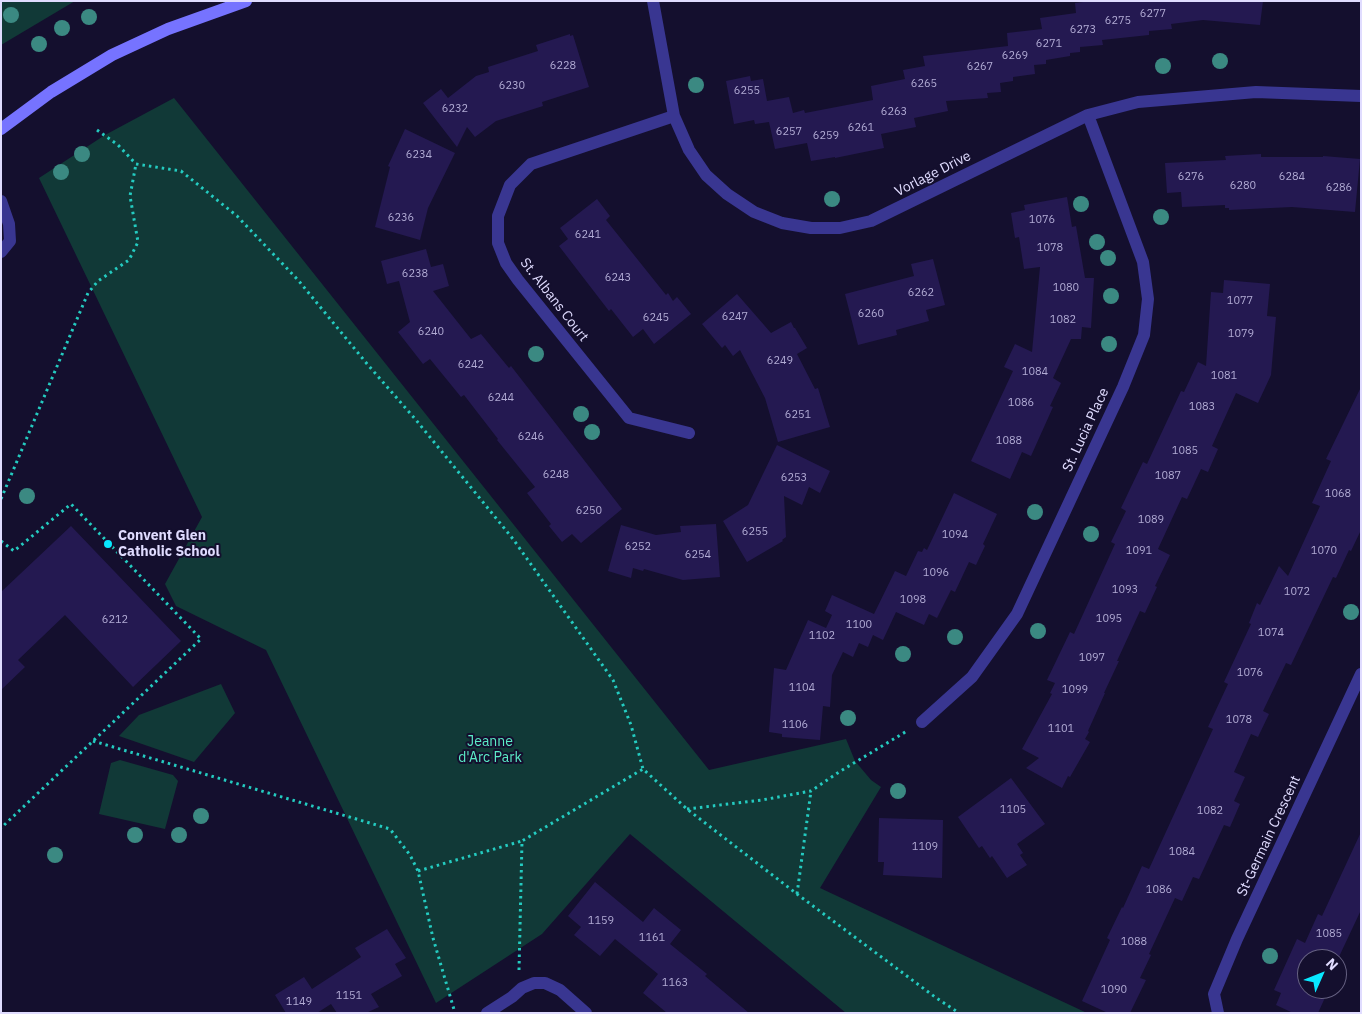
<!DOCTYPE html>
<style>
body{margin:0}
#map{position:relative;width:1362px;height:1014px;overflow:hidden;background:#140f2e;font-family:"IBM Plex Sans",sans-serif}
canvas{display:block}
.frame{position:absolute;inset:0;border:2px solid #e0dcff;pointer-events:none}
.north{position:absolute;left:1297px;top:949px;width:50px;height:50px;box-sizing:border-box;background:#140f2e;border:1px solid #666182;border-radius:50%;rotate:46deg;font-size:14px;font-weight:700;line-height:20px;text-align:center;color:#e0dcff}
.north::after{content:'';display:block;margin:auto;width:18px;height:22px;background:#08e7ff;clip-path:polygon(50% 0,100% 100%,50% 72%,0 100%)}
</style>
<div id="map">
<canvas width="1362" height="1014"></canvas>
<div class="frame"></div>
<div class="north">N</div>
</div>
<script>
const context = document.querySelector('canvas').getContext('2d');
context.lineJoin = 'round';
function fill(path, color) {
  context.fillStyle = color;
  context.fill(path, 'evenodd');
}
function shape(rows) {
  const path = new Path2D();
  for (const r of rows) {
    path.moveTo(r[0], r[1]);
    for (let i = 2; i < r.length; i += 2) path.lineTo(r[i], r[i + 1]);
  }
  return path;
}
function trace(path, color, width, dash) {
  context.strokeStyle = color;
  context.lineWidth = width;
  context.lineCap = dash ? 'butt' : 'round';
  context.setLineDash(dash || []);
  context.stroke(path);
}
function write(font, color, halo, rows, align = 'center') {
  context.font = font + ' "IBM Plex Sans",sans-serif';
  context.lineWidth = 4;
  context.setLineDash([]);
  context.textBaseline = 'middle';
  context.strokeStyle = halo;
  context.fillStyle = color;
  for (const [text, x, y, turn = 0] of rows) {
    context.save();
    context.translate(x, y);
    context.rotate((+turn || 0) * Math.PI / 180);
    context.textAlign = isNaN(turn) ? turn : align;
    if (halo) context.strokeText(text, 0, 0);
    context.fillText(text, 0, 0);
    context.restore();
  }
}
const green = shape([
 [1,1,75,1,1,45],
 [174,98,709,770,846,739,855,761,871,780,881,787,820,888,1087,1013,846,1013,630,834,542,934,436,1003,266,650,176,606,165,584,202,517,39,178,105,135],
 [221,684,235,713,194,762,119,736,139,715],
 [120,760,173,775,178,781,165,829,99,814,111,763]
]);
const building = shape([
 [1091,1,1263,1,1260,25,1203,20,1171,24,1172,29,1149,31,1149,35,1102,40,1103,45,1080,47,1080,52,1070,53,1070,56,1046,60,1046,64,1034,65,1035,74,1013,77,1013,81,1000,83,1001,92,987,93,988,98,946,101,948,111,914,118,916,127,881,134,884,148,835,158,835,157,811,161,807,143,775,149,769,122,755,124,754,120,734,124,726,81,750,76,751,81,763,79,767,101,789,97,793,113,804,110,805,113,873,100,871,86,905,79,903,70,925,66,923,56,1008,46,1007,33,1042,29,1040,18,1076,13,1075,3],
 [570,34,570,36,573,35,589,87,542,102,543,106,496,121,475,137,467,127,457,147,423,103,441,89,448,98,476,76,489,72,488,67,538,51,536,45],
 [405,129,455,153,428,208,420,240,375,227,390,167,388,166],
 [1261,154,1261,157,1323,157,1323,156,1360,159,1355,212,1292,207,1229,210,1229,208,1225,208,1225,205,1182,207,1181,192,1167,193,1165,163,1226,160,1225,156],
 [1067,197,1072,227,1076,226,1085,278,1094,278,1091,328,1082,327,1081,339,1071,339,1053,378,1061,383,1050,406,1053,407,1031,456,1022,452,1010,479,971,461,1013,371,1004,367,1015,344,1032,352,1040,267,1024,269,1019,237,1015,238,1011,213,1025,210,1024,205],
 [597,199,610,216,606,220,666,295,668,293,673,301,677,297,691,314,654,344,643,329,633,337,611,309,609,311,559,246,568,239,560,228],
 [426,249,431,267,443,264,449,286,433,291,471,339,481,334,509,368,511,366,622,509,581,543,572,534,562,542,549,526,551,524,527,493,535,487,497,440,498,439,464,395,461,397,430,359,423,364,398,332,410,322,399,281,387,284,381,261],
 [933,259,945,305,926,310,929,321,896,330,897,335,858,345,845,294,914,276,911,264],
 [1224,280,1270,284,1267,316,1276,317,1271,375,1258,403,1236,393,1212,446,1218,449,1208,472,1201,469,1187,499,1182,497,1158,549,1170,555,1155,586,1157,587,1145,613,1140,611,1117,661,1119,661,1104,693,1105,693,1088,731,1089,732,1085,739,1090,742,1070,777,1068,776,1062,788,1026,768,1039,758,1022,749,1052,694,1050,693,1055,683,1047,680,1070,632,1074,634,1115,544,1111,542,1126,511,1121,508,1130,489,1143,462,1147,464,1181,391,1184,392,1198,362,1206,366,1211,292,1223,293],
 [737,294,771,333,791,322,794,328,795,328,807,348,797,354,815,389,818,388,830,427,778,442,765,398,740,350,733,356,725,345,722,348,702,324],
 [1361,387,1361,530,1351,551,1349,550,1336,578,1333,577,1291,665,1286,663,1263,711,1269,714,1258,737,1251,734,1234,772,1245,777,1234,801,1240,804,1230,827,1224,825,1199,879,1193,877,1182,901,1175,898,1149,954,1151,955,1140,978,1146,980,1130,1013,1108,1013,1082,1001,1110,940,1107,938,1122,907,1123,908,1142,866,1149,869,1213,729,1208,727,1228,684,1224,682,1251,624,1249,623,1257,603,1260,605,1279,566,1288,576,1320,506,1312,503,1331,461,1326,459],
 [777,445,830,471,820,493,809,487,802,505,784,496,786,537,782,540,783,541,747,562,723,521,748,505],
 [954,493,997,514,983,544,985,546,976,565,969,562,955,592,951,590,937,618,929,614,924,625,896,612,883,640,873,635,868,647,859,643,853,657,843,652,832,675,830,707,823,706,820,740,782,737,782,734,769,732,774,668,786,670,808,620,826,628,832,615,825,611,832,595,874,614,895,571,906,576,918,551,922,552,924,548,927,550],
 [716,524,720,577,683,580,644,569,643,571,633,568,631,578,608,571,621,525,656,535,681,532,680,526],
 [71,526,181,641,133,687,65,615,18,660,25,667,1,690,1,592],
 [1011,778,1045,824,1017,844,1023,853,1020,855,1027,865,1007,878,992,856,990,858,982,846,979,848,958,817],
 [879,818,943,820,942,878,883,875,884,862,878,862],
 [1361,832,1361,910,1337,961,1337,959,1307,959,1307,989,1324,989,1328,991,1318,1013,1293,1013,1276,1005,1281,993,1274,990,1297,939,1305,943,1318,914,1322,916],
 [595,882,643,922,654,908,681,930,670,944,707,974,705,976,749,1013,667,1013,643,993,658,974,615,939,600,956,574,935,581,927,568,916],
 [387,929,406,958,395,964,402,976,371,994,379,1007,366,1013,337,1013,331,1004,317,1013,286,1013,275,995,304,977,312,989,361,957,355,948]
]);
const path = shape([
 [97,130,118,145,136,164,181,171,237,216,298,280,368,365,416,420,513,539,613,680,631,725,643,769,687,809,797,894,935,997,959,1013],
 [1,499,88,293,98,281,129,260,138,242,130,196,136,164],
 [1,541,14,551,71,504,201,639,1,828],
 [93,741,390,829,410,855,418,871,433,938,455,1013],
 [687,809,762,800,811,791,839,772,907,731],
 [418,871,522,841],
 [797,894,811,791],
 [519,970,522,841,643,769]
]);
const lane = shape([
 [1,201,9,224,10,241,1,252]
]);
const street = shape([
 [653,1,674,116,689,150,706,175,727,194,754,212,782,223,811,228,840,228,871,221,1088,115,1138,102,1256,92,1361,96],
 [674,116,531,164,510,185,498,216,498,243,506,263,518,280,629,418,689,433],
 [922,722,972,677,1017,614,1123,387,1144,335,1148,299,1143,262,1088,115],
 [487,1013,512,997,522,988,534,983,545,983,560,990,586,1013],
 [1218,1013,1214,994,1237,939,1361,674]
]);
const secondary = shape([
 [1,129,51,92,112,55,168,29,246,1]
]);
const trees = [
 [11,15],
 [89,17],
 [62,28],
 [39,44],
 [1220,61],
 [1163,66],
 [696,85],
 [82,154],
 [61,172],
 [832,199],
 [1081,204],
 [1161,217],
 [1097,242],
 [1108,258],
 [1111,296],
 [1109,344],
 [536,354],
 [581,414],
 [592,432],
 [27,496],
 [1035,512],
 [1091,534],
 [1351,612],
 [1038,631],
 [955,637],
 [903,654],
 [848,718],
 [898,791],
 [201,816],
 [135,835],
 [179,835],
 [55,855],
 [1270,956]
];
const markers = [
 [108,544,5,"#08e7ff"]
];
const numberNames = [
 ["6277",1153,14],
 ["6275",1118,21],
 ["6273",1083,30],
 ["6271",1049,44],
 ["6269",1015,56],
 ["6228",563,66],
 ["6267",980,67],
 ["6265",924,84],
 ["6230",512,86],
 ["6255",747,91],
 ["6232",455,109],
 ["6263",894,112],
 ["6261",861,128],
 ["6257",789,132],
 ["6259",826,136],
 ["6234",419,155],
 ["6276",1191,177],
 ["6284",1292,177],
 ["6280",1243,186],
 ["6286",1339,188],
 ["6236",401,218],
 ["1076",1042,220],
 ["6241",588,235],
 ["1078",1050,248],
 ["6238",415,274],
 ["6243",618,278],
 ["1080",1066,288],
 ["6262",921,293],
 ["1077",1240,301],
 ["6260",871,314],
 ["6247",735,317],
 ["6245",656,318],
 ["1082",1063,320],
 ["6240",431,332],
 ["1079",1241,334],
 ["6249",780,361],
 ["6242",471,365],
 ["1084",1035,372],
 ["1081",1224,376],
 ["6244",501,398],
 ["1086",1021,403],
 ["1083",1202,407],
 ["6251",798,415],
 ["6246",531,437],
 ["1088",1009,441],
 ["1085",1185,451],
 ["6248",556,475],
 ["1087",1168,476],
 ["6253",794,478],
 ["1068",1338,494],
 ["6250",589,511],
 ["1089",1151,520],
 ["6255",755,532],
 ["1094",955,535],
 ["6252",638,547],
 ["1091",1139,551],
 ["1070",1324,551],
 ["6254",698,555],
 ["1096",936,573],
 ["1093",1125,590],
 ["1072",1297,592],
 ["1098",913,600],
 ["1095",1109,619],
 ["6212",115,620],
 ["1100",859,625],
 ["1074",1271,633],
 ["1102",822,636],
 ["1097",1092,658],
 ["1076",1250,673],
 ["1104",802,688],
 ["1099",1075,690],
 ["1078",1239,720],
 ["1106",795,725],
 ["1101",1061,729],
 ["1105",1013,810],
 ["1082",1210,811],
 ["1109",925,847],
 ["1084",1182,852],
 ["1086",1159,890],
 ["1159",601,921],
 ["1085",1329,934],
 ["1161",652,938],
 ["1088",1134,942],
 ["1163",675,983],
 ["1090",1114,990],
 ["1151",349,996],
 ["1149",299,1002]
];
const streetNames = [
 ["Vorlage Drive",933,174,-27],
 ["St. Albans Court",554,300,52],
 ["St. Lucia Place",1086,430,-65],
 ["St-Germain Crescent",1269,836,-65]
];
const poiNames = [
 ["Convent Glen",118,536],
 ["Catholic School",118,552]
];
const parkNames = [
 ["Jeanne",490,742],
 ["d'Arc Park",490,758]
];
fill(green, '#113937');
fill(building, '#241951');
trace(path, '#24cbc0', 3, [2.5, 4]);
trace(lane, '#393691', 12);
trace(street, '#393691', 12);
trace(secondary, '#7673ff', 12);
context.fillStyle = '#3b8982';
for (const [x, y] of trees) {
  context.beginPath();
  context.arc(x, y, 8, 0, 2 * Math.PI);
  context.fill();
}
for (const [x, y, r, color] of markers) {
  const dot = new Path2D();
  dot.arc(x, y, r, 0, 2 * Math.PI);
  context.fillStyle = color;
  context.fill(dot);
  trace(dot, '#140f2e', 2);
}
write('11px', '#b1abd4', null, numberNames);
write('14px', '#e0dcff', '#140f2e', streetNames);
write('bold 14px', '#e0dcff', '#140f2e', poiNames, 'left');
write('14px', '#5becc7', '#140f2e', parkNames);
</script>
